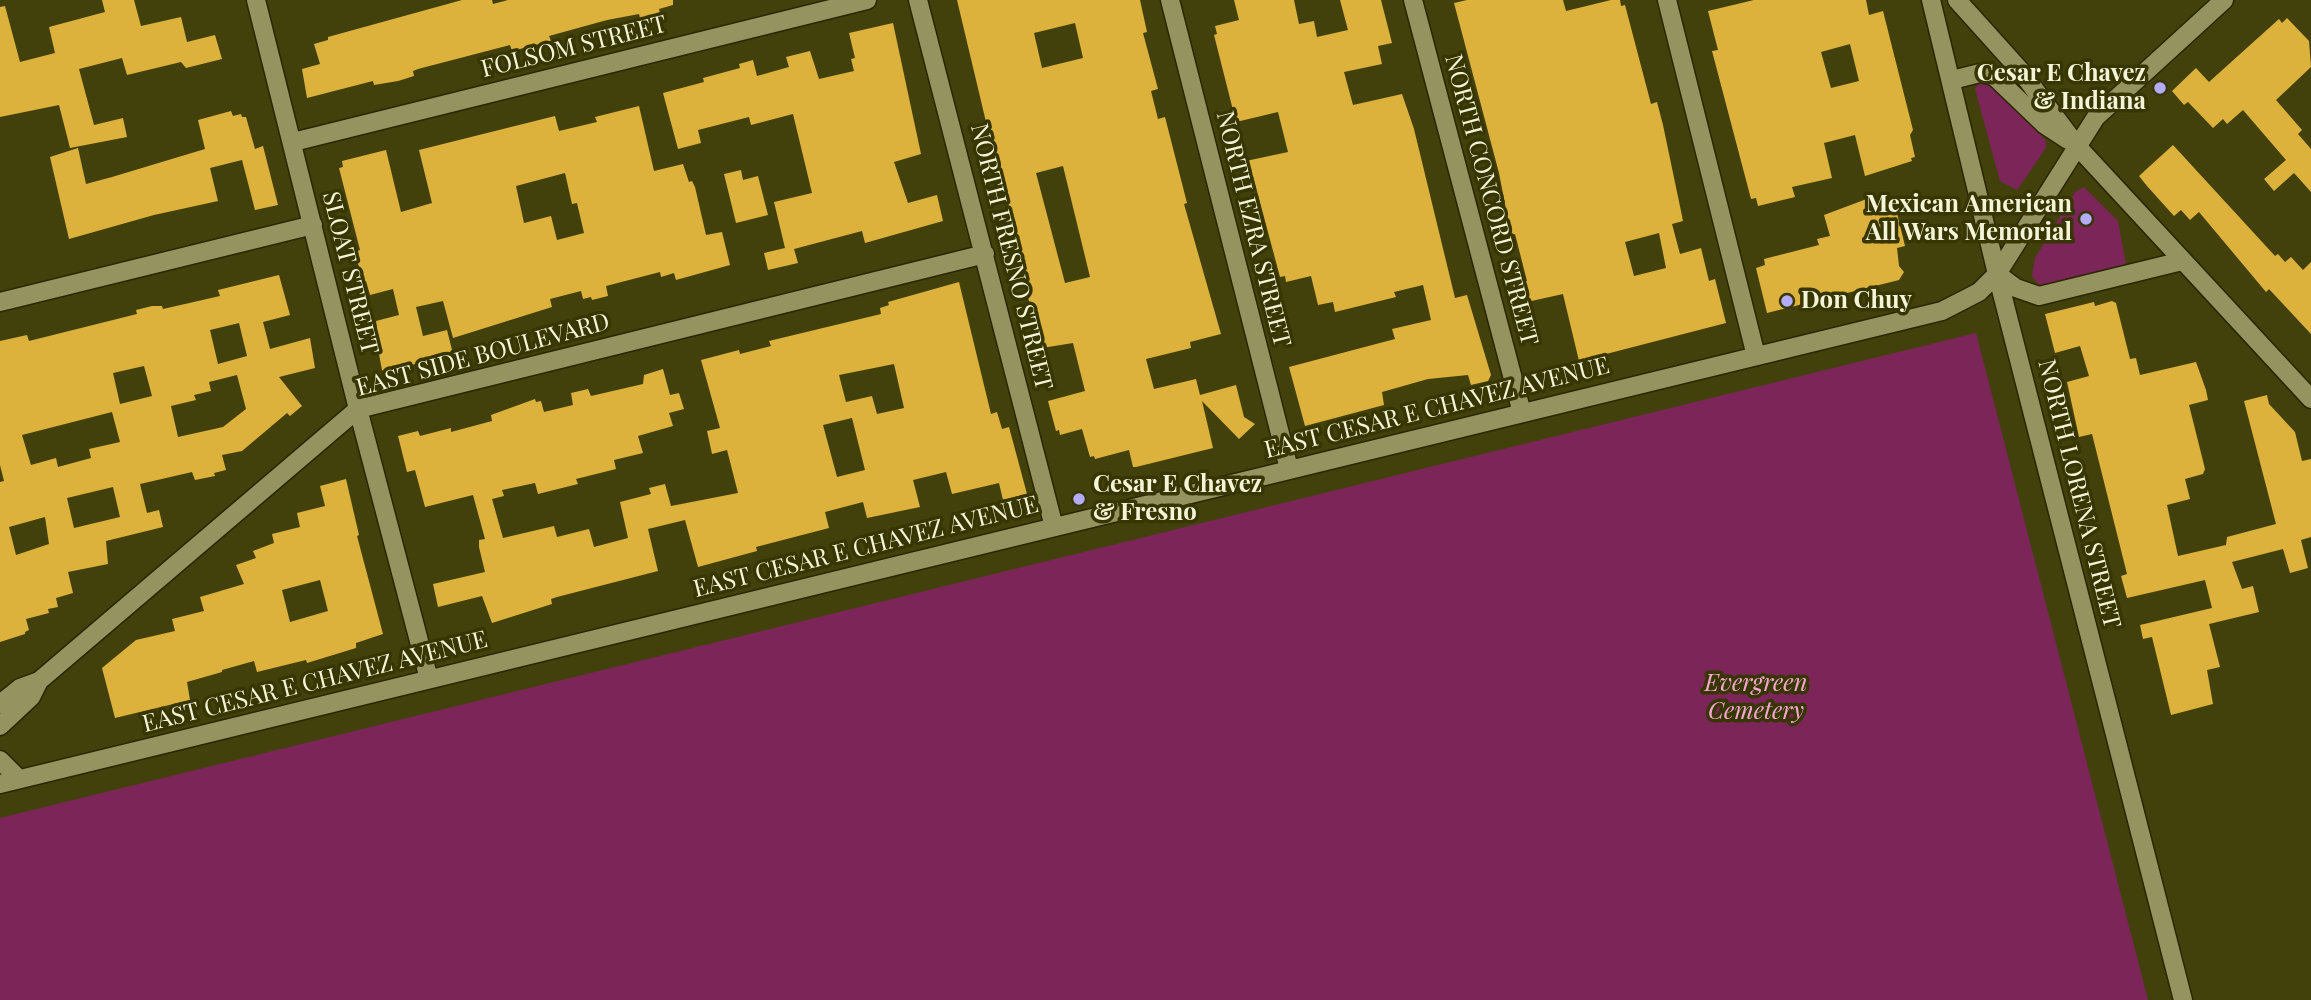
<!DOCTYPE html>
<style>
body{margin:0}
canvas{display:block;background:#42410c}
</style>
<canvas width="2311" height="1000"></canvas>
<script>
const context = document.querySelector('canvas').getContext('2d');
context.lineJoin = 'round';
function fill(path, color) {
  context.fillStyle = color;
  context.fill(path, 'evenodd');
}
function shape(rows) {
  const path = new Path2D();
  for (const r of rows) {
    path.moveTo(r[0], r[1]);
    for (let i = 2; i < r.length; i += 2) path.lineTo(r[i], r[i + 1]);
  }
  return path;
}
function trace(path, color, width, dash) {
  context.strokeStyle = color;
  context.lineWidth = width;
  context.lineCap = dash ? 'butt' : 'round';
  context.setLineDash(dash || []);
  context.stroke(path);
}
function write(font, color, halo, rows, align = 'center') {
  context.font = font + ' "Playfair Display",serif';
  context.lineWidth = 7;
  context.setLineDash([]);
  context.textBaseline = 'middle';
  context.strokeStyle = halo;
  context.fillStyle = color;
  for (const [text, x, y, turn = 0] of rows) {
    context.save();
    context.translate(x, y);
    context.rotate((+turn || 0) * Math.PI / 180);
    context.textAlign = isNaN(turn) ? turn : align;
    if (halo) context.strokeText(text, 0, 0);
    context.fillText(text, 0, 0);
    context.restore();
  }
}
const green = shape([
 [1980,81,1995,81,2046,141,2046,148,2017,190,2000,181,1975,89],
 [2084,187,2118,221,2126,264,2041,287,2032,276,2035,258,2075,192],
 [1976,333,2148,1000,0,1000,0,818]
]);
const building = shape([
 [102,0,134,0,141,26,181,17,187,42,215,35,222,59,186,68,181,62,127,75,122,58,79,69,94,125,123,118,127,137,70,148,59,105,0,117,0,7,5,6,20,62,55,53,49,27,105,12],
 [462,0,492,0,493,4,508,0,673,0,673,5,659,9,660,13,640,18,639,14,607,20,549,36,551,41,512,51,510,45,418,69,413,71,414,76,398,81,374,85,373,81,307,98,302,69,320,64,314,44,328,40,328,37],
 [957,0,1140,0,1147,32,1143,33,1158,89,1151,91,1158,119,1165,117,1187,203,1184,204,1221,334,1190,342,1191,348,1146,359,1154,389,1196,379,1200,395,1236,385,1244,417,1255,424,1239,439,1202,401,1213,448,1136,467,1133,467,1129,450,1095,459,1094,456,1090,457,1082,429,1060,435,1059,430,1056,431,1048,401,1085,391,1073,343,1042,348,1015,250,1010,228,1015,227,991,143],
 [1075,23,1083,58,1042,68,1034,33],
 [1063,166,1090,277,1065,283,1036,173],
 [1234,0,1294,0,1299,24,1314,21,1317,37,1348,30,1340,0,1381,0,1392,43,1378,46,1382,64,1344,72,1353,105,1402,94,1414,129,1455,298,1467,295,1491,375,1488,381,1471,385,1468,375,1428,379,1382,392,1384,405,1305,426,1289,367,1395,339,1392,329,1431,320,1423,285,1394,292,1396,297,1335,312,1333,302,1318,305,1311,276,1286,282,1285,276,1280,277,1253,176,1250,177,1246,161,1288,152,1278,112,1236,122,1214,35,1217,34,1215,26,1239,20],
 [1467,0,1563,0,1566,11,1611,0,1620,0,1621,6,1625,5,1651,104,1657,102,1663,125,1682,216,1683,221,1672,224,1680,254,1701,248,1709,281,1715,279,1726,323,1579,361,1563,294,1518,304,1513,284,1527,281,1515,234,1511,235,1499,173,1454,3],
 [1659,233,1666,268,1634,276,1625,242],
 [1754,0,1866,0,1869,15,1883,11,1913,130,1910,135,1915,157,1911,158,1912,161,1865,176,1855,135,1824,143,1832,178,1792,187,1795,197,1758,206,1756,198,1751,199,1712,51,1718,50,1708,11],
 [1850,44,1859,81,1831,88,1821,52],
 [2287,18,2309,41,2311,67,2276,100,2302,130,2298,134,2311,149,2311,192,2294,173,2274,191,2264,179,2286,160,2243,110,2227,124,2223,119,2213,128,2188,102,2184,105,2172,91,2196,68,2209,82,2279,19,2282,23],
 [893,23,921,154,894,162,908,203,937,195,943,221,865,243,862,231,794,249,798,263,768,270,764,253,785,248,774,202,812,193,793,114,751,125,749,117,698,130,701,143,678,149,663,93,704,82,703,78,740,68,739,64,753,60,757,76,789,67,786,57,810,51,819,79,854,71,851,59,855,58,849,33],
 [639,106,654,171,683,164,689,182,692,181,695,187,706,235,722,232,730,265,676,280,674,273,661,277,660,272,606,286,608,296,592,300,591,297,583,299,581,291,550,299,552,307,453,338,443,301,416,307,423,336,447,330,453,354,385,372,382,370,374,328,377,327,376,321,399,315,393,289,370,295,366,281,363,282,355,252,360,250,339,168,343,167,342,161,386,150,401,212,432,203,419,150,555,116,559,131,597,122,595,117],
 [565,173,572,204,577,203,584,233,557,240,551,216,524,223,516,186],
 [231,111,233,116,241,114,242,117,246,117,255,149,263,146,278,205,255,210,242,160,210,168,218,201,154,215,69,239,50,157,78,148,86,184,112,177,205,149,198,120],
 [2173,145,2275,256,2278,254,2285,262,2291,257,2303,270,2311,262,2311,334,2269,289,2266,292,2199,212,2190,220,2181,210,2174,216,2147,186,2139,176],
 [741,170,743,180,758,176,768,215,736,223,724,174],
 [1872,197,1877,214,1896,209,1905,246,1897,248,1899,266,1904,272,1899,280,1767,313,1756,268,1765,265,1764,259,1819,245,1817,239,1830,236,1824,215],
 [279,275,290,315,263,322,270,349,310,338,315,368,279,377,302,406,290,416,287,413,242,451,222,455,226,470,214,473,215,476,195,480,192,472,140,484,147,513,159,510,163,527,106,541,108,564,68,572,73,593,56,598,58,607,48,609,49,613,26,619,29,630,25,632,25,634,0,642,0,482,4,481,0,465,0,341,27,335,29,341,137,314,136,310,152,306,162,306,163,309,220,296,218,290],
 [239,323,247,356,218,364,210,330],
 [144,366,152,396,120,404,113,373],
 [237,375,246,409,223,427,178,437,171,406,196,400,194,395,211,391,209,382],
 [112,412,120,442,89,449,91,458,58,467,56,458,31,465,22,435],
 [113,487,120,517,74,528,67,498],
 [45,517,49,544,16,555,9,527],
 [959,282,991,414,997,412,1002,429,1009,427,1027,494,1003,500,999,483,952,494,946,472,913,480,920,507,867,518,863,502,825,512,829,528,756,547,757,551,698,567,685,520,648,529,658,571,557,597,551,599,552,604,492,623,482,596,438,607,433,584,485,572,479,547,479,540,485,539,473,495,425,507,415,470,407,472,398,436,418,431,420,436,451,428,451,432,492,421,491,415,535,399,536,402,541,401,544,412,573,405,571,393,588,389,591,396,643,384,644,375,663,369,670,395,679,393,684,409,669,413,673,426,638,436,643,453,614,460,616,469,576,479,578,484,538,494,535,483,502,490,504,496,492,499,503,538,554,526,557,537,589,529,594,547,628,538,620,502,651,494,649,488,665,484,671,506,738,493,727,450,712,454,707,431,720,428,701,360,739,350,740,354,771,346,769,341,881,314,880,308,889,305,888,302],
 [894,364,904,408,877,414,872,396,846,402,839,375],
 [852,418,865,470,837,477,823,425],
 [2112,301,2116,303,2130,359,2136,358,2140,375,2196,362,2206,390,2208,400,2189,405,2205,469,2203,474,2185,479,2190,499,2167,505,2178,556,2226,545,2227,537,2276,524,2244,401,2267,395,2269,404,2295,432,2302,461,2311,459,2311,537,2301,540,2308,568,2290,573,2283,549,2232,562,2242,589,2253,586,2259,612,2209,624,2220,667,2207,670,2213,704,2171,715,2152,637,2143,639,2140,625,2212,608,2205,580,2127,598,2121,576,2127,574,2092,434,2079,437,2067,382,2089,376,2080,346,2055,353,2045,314,2094,302,2095,306],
 [346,479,359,535,357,536,383,634,356,643,356,648,307,663,306,660,257,672,254,661,222,670,222,672,187,682,190,700,115,718,102,668,136,640,175,631,172,619,204,611,200,597,244,584,236,565,256,558,253,551,274,543,272,534,300,527,297,513,325,506,320,486],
 [320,580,328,611,290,622,282,590]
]);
const street = shape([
 [256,0,358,409,429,679],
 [918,0,1054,527],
 [1170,0,1289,469],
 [1413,0,1522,413],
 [1667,0,1756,356],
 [293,142,867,0],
 [1997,274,2016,288,2039,296,2182,261],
 [0,302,313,225],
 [0,704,20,688,39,681,358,409,985,254],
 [0,726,31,697,39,681],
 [0,760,19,779]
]);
const secondary = shape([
 [1931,0,1997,274,2183,1000],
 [1957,0,2020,70,2077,146,2311,399],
 [1952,80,1980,73,1994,76,2045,125,2068,140],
 [0,784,1942,311,1979,292,1997,274,2096,117,2224,0]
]);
const markers = [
 [2160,88,7,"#b4acf9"],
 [2086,219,7,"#b4acf9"],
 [1787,301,7,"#b4acf9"],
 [1079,499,7,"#b4acf9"]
];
const streetNames = [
 ["FOLSOM STREET",574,47,-14],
 ["NORTH CONCORD STREET",1491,200,75],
 ["NORTH EZRA STREET",1253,229,76],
 ["NORTH FRESNO STREET",1011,257,76],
 ["SLOAT STREET",350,273,76],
 ["EAST SIDE BOULEVARD",483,355,-15],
 ["EAST CESAR E CHAVEZ AVENUE",1437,408,-14],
 ["NORTH LORENA STREET",2079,494,76],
 ["EAST CESAR E CHAVEZ AVENUE",866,547,-14],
 ["EAST CESAR E CHAVEZ AVENUE",315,682,-14]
];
const poiNames = [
 ["Cesar E Chavez",2146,74],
 ["& Indiana",2146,102],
 ["Mexican American",2072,205],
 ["All Wars Memorial",2072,233],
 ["Don Chuy",1801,301,"left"],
 ["Cesar E Chavez",1093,485,"left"],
 ["& Fresno",1093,513,"left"]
];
const parkNames = [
 ["Evergreen",1756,684],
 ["Cemetery",1756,712]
];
fill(green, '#7c2558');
fill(building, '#ddb23c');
trace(street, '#282700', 21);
trace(secondary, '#282700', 21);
trace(street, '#959461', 18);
trace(secondary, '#959461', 18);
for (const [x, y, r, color] of markers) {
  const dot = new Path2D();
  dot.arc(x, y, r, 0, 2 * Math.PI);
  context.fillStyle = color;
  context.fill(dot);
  trace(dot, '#383600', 2.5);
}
write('24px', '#f4f4d9', '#383600', streetNames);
write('bold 24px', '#f4f4d9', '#383600', poiNames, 'right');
write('italic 24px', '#f5a8cf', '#383600', parkNames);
</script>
